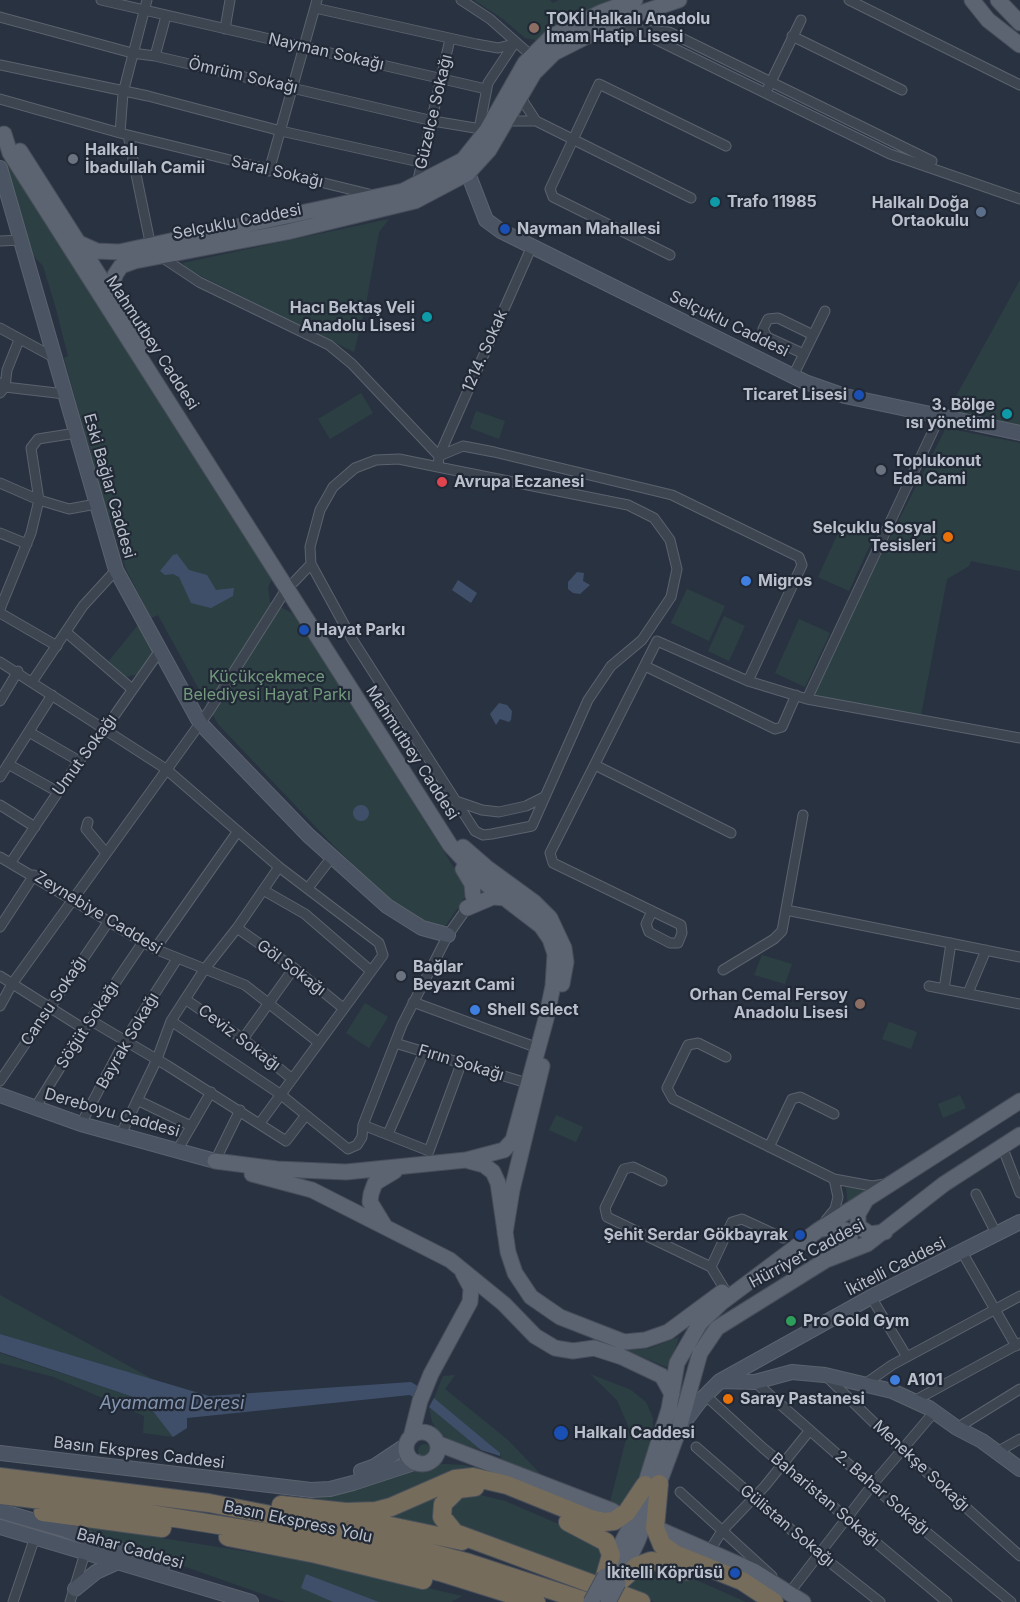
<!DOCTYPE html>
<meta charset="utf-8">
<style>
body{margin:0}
canvas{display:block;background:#293241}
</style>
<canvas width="1020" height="1602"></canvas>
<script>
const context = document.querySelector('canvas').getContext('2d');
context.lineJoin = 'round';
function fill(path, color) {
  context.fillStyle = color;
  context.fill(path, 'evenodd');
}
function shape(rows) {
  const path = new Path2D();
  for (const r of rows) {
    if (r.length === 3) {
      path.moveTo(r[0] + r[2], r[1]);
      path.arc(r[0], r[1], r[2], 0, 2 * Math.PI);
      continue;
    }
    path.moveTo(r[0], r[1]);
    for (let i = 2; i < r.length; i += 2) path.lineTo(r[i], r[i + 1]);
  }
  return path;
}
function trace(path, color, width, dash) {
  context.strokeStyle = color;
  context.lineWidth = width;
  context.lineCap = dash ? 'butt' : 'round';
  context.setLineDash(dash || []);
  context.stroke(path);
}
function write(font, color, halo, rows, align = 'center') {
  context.font = font + ' Inter,sans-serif';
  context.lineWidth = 4.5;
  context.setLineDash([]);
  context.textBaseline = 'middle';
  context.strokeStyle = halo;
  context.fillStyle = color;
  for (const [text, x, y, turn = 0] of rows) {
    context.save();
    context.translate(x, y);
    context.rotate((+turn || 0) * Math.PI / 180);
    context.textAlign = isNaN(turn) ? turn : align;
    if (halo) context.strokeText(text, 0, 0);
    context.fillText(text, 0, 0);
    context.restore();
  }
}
const green = shape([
 [474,0,550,0,553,3,559,0,620,0,575,14,536,40,525,38,503,19],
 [8,159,223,504,273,577,268,587,270,602,292,613,302,626,466,887,466,896,446,925,436,928,423,925,381,891,333,845,218,724,158,615,151,618,126,569,103,497,64,358,68,356,55,305,43,266,32,254,4,160],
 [389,219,379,232,366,304,354,352,185,268,183,263],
 [1020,280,1020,426,948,411],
 [361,393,373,413,330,439,318,419],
 [476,411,505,421,499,439,470,428],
 [946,428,1020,443,1020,571,971,561,969,566,947,579,920,720,807,699],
 [843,522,874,536,849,591,818,577],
 [687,589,725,606,709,641,671,623],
 [724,616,745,626,729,661,708,651],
 [799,619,830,633,805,687,775,673],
 [138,625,153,652,139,674,125,677,108,662],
 [762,955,792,964,785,984,754,975],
 [365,1003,388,1017,369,1048,346,1033],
 [889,1022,917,1032,911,1049,882,1039],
 [960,1095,966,1108,943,1118,938,1104],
 [556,1115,583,1127,576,1142,549,1130],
 [846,1187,872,1191,848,1207],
 [0,1295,154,1380,0,1334],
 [679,1337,669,1368,626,1350,648,1349],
 [0,1353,145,1401,173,1437,143,1433,144,1416,54,1377,0,1363],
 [590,1374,631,1390,646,1402,653,1418,652,1444,625,1509,609,1506,629,1428,617,1400],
 [455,1375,445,1389,508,1440,548,1482,501,1460,500,1453,434,1398,443,1376],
 [429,1407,481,1450,449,1440,438,1431,432,1422],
 [425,1451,7],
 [444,1464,464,1465,495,1473,366,1507,316,1502,319,1493,421,1466],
 [450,1485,441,1530,377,1517],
 [472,1493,505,1501,598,1541,605,1548,597,1577,463,1531,453,1517,453,1509,462,1496],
 [73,1524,318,1563,462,1596,451,1602,379,1602,306,1574,302,1588,333,1602,285,1602,73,1527],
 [671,1569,746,1602,655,1602,626,1590,634,1579,647,1570]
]);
const water = shape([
 [177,554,189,570,207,575,216,590,234,588,233,596,211,608,191,603,179,577,173,574,165,575,160,571,173,555],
 [577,572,584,573,583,581,590,585,580,594,573,593,568,589,568,582],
 [458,580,477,593,471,603,452,590],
 [499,703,507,705,512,711,511,720,509,722,500,719,496,725,490,714],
 [361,813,8],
 [0,1334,209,1396,411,1382,421,1388,416,1399,410,1395,187,1418,187,1428,173,1437,145,1401,0,1352],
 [434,1398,500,1453,500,1456,481,1450,429,1407],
 [306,1574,379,1602,333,1602,301,1588]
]);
const street = shape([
 [101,0,486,89],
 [461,0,490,19,534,58],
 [849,0,1020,85],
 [315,8,476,44,498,48,514,44],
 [0,17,132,53,155,56,433,121,487,130],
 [614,19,890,154,1020,199],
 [225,29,230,0],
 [641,30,669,32,932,161],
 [792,36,902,90],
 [155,56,166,16],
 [0,65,148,96,281,131,424,163],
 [768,88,801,20],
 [521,98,536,121],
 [0,99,120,133,373,195],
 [507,121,536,121,691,198],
 [479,129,488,83,514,44],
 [120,133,123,93,147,0],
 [128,135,151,247],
 [269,171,317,0],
 [417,184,450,39],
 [0,241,22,240],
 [670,255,553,197,550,189,599,84,726,146],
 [160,256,199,282,329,345,352,364,439,456,532,246],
 [0,328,55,358],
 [804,354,767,337,763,329,768,319,778,318,813,335],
 [793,376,825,311],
 [0,383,5,387,65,394],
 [0,393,5,387,7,370,19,340],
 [438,467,628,505,654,518,670,540,677,569,671,597,642,640,611,666,588,700,532,826,492,834,483,835,475,831,352,639,311,564,310,547,320,510,333,487,355,468,376,460,399,459,438,467,439,456,463,446,494,452,672,495,799,557,802,565,748,681],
 [0,483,39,500,69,509,96,504],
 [0,533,27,544],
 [294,582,311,564],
 [0,609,31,533,39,500,31,448,38,439,76,433],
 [0,613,57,646],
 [66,632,132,689],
 [0,662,166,769,279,867,379,943,383,955,260,1123],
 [645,666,775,729,782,727,796,695],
 [32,682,83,606,116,570],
 [807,699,940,416],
 [0,701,18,671],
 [29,732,79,761],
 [8,764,58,792],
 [595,765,731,833],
 [0,777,52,695],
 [453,800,482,810,499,812,526,806,544,797],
 [0,805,35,827],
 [88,822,86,829,106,853],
 [0,857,155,949,245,985,318,1042],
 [11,862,79,761,105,729,161,649],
 [308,888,332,857],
 [263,890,305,914,371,971],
 [786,910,1020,957],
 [652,911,646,924,649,932,670,943,678,943,682,933,681,925,553,863,550,853,657,641,748,681,807,699,1020,738],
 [0,927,34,875],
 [237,928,294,968,343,1008],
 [951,943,944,989,1020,1004],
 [155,949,238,831],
 [723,970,774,939,782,931,803,815],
 [0,976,84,1029],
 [929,986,944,989],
 [968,993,986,950],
 [185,999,243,1039,291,1078],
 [413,1002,538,1048],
 [0,1006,12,984,209,711,287,588],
 [90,1020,168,1066,286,1141,306,1115],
 [171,1021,280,1094,348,1149,357,1145,362,1137,363,1125,402,1025,448,935,467,908],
 [243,1039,294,968],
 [395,1043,527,1083],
 [726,1057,698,1043,688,1045,667,1088,673,1099,834,1179,872,1186,885,1184],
 [0,1081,109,921],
 [137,1100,191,1126],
 [35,1108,84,1029,143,942],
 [81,1124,125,1040,177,959],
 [363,1125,429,1151,461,1064],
 [121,1134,157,1059,171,1021,204,970,237,928,279,867],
 [388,1134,424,1052],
 [1002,1146,1020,1193],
 [769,1147,792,1099,800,1097,834,1114],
 [178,1149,211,1092],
 [215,1161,240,1110],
 [662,1181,633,1167,624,1169,605,1208,607,1217,711,1267],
 [976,1194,997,1235],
 [826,1220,835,1209,838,1197,834,1179],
 [962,1252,1016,1346],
 [725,1290,711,1267,732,1222,742,1219,783,1238],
 [871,1297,907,1357],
 [826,1376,902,1450,1020,1556],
 [755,1382,913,1521,1011,1602],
 [865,1384,892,1365,1020,1296],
 [705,1395,763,1448,947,1602],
 [914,1401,1020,1343],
 [957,1428,1020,1389],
 [696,1447,818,1553,880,1602],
 [997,1452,1020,1439],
 [680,1492,772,1576],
 [710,1550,722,1531,765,1486,810,1430],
 [786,1589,790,1592,873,1484,935,1411],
 [13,1602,35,1537],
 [70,1602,85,1553]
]);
const secondary = shape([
 [464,163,486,220,501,231,805,382,845,396,1020,433],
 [0,168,116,570,200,723,308,835,387,906,422,928,448,935],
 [0,1095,81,1124,215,1161],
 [722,1381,755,1382,792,1372,825,1375,892,1391,929,1408,957,1428,982,1441,1020,1469],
 [682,1425,700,1401,720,1381,871,1297,1020,1222],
 [0,1453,311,1490,330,1489,353,1483,417,1462],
 [361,1471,375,1466,405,1446],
 [0,1511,63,1529,162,1567],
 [0,1527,251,1602],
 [75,1589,96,1572,118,1562]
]);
const primary = shape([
 [972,0,988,20,1020,45],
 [998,0,1020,23],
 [4,134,10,153,450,845,485,883,541,926,550,939,555,954,553,986,546,1019,513,1140,504,1150,466,1160,346,1172,277,1169,215,1161],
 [20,151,144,346],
 [79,243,97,251,119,252,403,191,463,160,487,130,525,63,552,36,602,12,635,0],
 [116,296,113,285,115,275,121,266,135,261,287,232,415,201,468,173,489,150,534,73,554,53,617,21,679,0],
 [463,847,486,867,534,902,550,918,564,948,566,962,562,984],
 [463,869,472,884,473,896],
 [467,908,493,897,505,898],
 [469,1161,484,1165,493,1172,498,1183,508,1252,515,1273,531,1297,560,1317,624,1342,645,1340,668,1332,722,1292],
 [252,1174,312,1190,450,1260,504,1304,535,1336,555,1348,573,1351,594,1348,622,1357,662,1376,672,1394],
 [866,1200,858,1214,858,1226,870,1234,885,1232],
 [384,1225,370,1202,371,1194,375,1183,395,1171],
 [822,1229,835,1227,845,1230,850,1235,850,1243,837,1254],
 [505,1233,512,1190,542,1066],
 [422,1448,16],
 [411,1437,420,1401,431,1374,470,1302,471,1288,463,1273],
 [439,1444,613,1511],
 [663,1531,754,1571,803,1602],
 [609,1568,629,1529,645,1485,669,1409,677,1363,700,1323,721,1303,817,1231,1020,1101],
 [619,1580,638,1540,678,1432,700,1353,717,1328,826,1260,867,1244,944,1184,1020,1135]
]);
const highway = shape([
 [0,1477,209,1503,333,1527,469,1563,588,1602],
 [659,1484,655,1528,662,1545,675,1554,742,1581,774,1602],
 [475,1487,458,1489,443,1504,442,1517,455,1533,641,1602],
 [0,1495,125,1510,306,1539,440,1572,536,1602],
 [281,1505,346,1512,376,1511,391,1507,455,1479,473,1477,507,1485,591,1519,604,1522,614,1521,627,1512,645,1485],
 [43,1512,162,1528],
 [357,1519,462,1541],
 [568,1522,606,1542,611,1555,605,1576],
 [228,1537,316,1554,423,1580],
 [618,1583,637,1566,651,1561,666,1563,687,1571]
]);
const primaryBridge = shape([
 [591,1602,605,1576],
 [608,1602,618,1583]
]);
const markers = [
 [534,28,6,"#8d6e63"],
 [73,159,6,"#6b7280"],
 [715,202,6,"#0f9aa8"],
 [981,212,6,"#5c6f8a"],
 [505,229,6,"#1a4fb4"],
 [427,317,6,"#0f9aa8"],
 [859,395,6,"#1a4fb4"],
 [1007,414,6,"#0f9aa8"],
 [881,470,6,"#6b7280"],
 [442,482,6,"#e0444e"],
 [948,537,6,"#e8710a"],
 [746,581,6,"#3f7fe0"],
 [304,630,6,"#1a4fb4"],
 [401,976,6,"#6b7280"],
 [860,1004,6,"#8d6e63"],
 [475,1010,6,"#3f7fe0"],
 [800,1235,6,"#1a4fb4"],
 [791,1321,6,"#2e9e5b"],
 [895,1380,6,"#3f7fe0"],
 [728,1399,6,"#e8710a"],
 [561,1433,8,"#1a4fb4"],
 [735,1573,6,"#1a4fb4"]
];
const poiNames = [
 ["TOKİ Halkalı Anadolu",546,19],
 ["İmam Hatip Lisesi",546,37],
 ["Halkalı",85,150],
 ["İbadullah Camii",85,168],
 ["Trafo 11985",727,202],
 ["Halkalı Doğa",969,203,"right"],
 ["Ortaokulu",969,221,"right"],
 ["Nayman Mahallesi",517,229],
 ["Hacı Bektaş Veli",415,308,"right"],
 ["Anadolu Lisesi",415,326,"right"],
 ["Ticaret Lisesi",847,395,"right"],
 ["3. Bölge",995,405,"right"],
 ["ısı yönetimi",995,423,"right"],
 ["Toplukonut",893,461],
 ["Eda Cami",893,479],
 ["Avrupa Eczanesi",454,482],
 ["Selçuklu Sosyal",936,528,"right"],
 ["Tesisleri",936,546,"right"],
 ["Migros",758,581],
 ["Hayat Parkı",316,630],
 ["Bağlar",413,967],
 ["Beyazıt Cami",413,985],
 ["Orhan Cemal Fersoy",848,995,"right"],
 ["Anadolu Lisesi",848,1013,"right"],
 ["Shell Select",487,1010],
 ["Şehit Serdar Gökbayrak",788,1235,"right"],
 ["Pro Gold Gym",803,1321],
 ["A101",907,1380],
 ["Saray Pastanesi",740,1399],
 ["Halkalı Caddesi",574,1433],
 ["İkitelli Köprüsü",723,1573,"right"]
];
const streetNames = [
 ["Nayman Sokağı",326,52,13],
 ["Ömrüm Sokağı",243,76,13],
 ["Güzelce Sokağı",434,112,-77],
 ["Saral Sokağı",277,172,13],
 ["Selçuklu Caddesi",237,222,-11],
 ["Selçuklu Caddesi",729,324,26],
 ["Mahmutbey Caddesi",152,343,57],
 ["1214. Sokak",485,351,-66],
 ["Eski Bağlar Caddesi",109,486,74],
 ["Mahmutbey Caddesi",412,753,57],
 ["Umut Sokağı",85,755,-54],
 ["Zeynebiye Caddesi",98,913,31],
 ["Göl Sokağı",291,968,37],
 ["Cansu Sokağı",54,1001,-56],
 ["Söğüt Sokağı",88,1025,-57],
 ["Ceviz Sokağı",239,1038,37],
 ["Bayrak Sokağı",128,1041,-60],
 ["Fırın Sokağı",461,1063,17],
 ["Dereboyu Caddesi",112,1113,16],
 ["Hürriyet Caddesi",807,1254,-28],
 ["İkitelli Caddesi",896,1267,-27],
 ["Basın Ekspres Caddesi",139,1453,7],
 ["Menekşe Sokağı",921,1466,43],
 ["2. Bahar Sokağı",882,1493,41],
 ["Baharistan Sokağı",825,1500,40],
 ["Basın Ekspress Yolu",298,1522,12],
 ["Gülistan Sokağı",787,1526,40],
 ["Bahar Caddesi",130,1549,16]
];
const parkNames = [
 ["Küçükçekmece",267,677],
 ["Belediyesi Hayat Parkı",267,695]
];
const waterNames = [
 ["Ayamama Deresi",172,1404]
];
fill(green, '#2c4043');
fill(water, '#404f69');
trace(street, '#5b626e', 11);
trace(secondary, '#5b626e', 16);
trace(primary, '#474d5a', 17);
trace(highway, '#484f5b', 20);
trace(street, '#3d4551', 9);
trace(secondary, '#4b5463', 14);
trace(primary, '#5b6470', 15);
trace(highway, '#766c5b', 18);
trace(primaryBridge, '#474d5a', 17, []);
trace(primaryBridge, '#5b6470', 15);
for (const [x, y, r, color] of markers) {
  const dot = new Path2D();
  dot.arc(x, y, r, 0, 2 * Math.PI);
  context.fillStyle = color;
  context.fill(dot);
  trace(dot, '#222936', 2);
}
write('bold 16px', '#bac0cb', '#222936', poiNames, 'left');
write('16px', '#bac0cb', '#222936', streetNames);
write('16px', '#739a7d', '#222936', parkNames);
write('italic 18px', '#8495b0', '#222936', waterNames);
</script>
